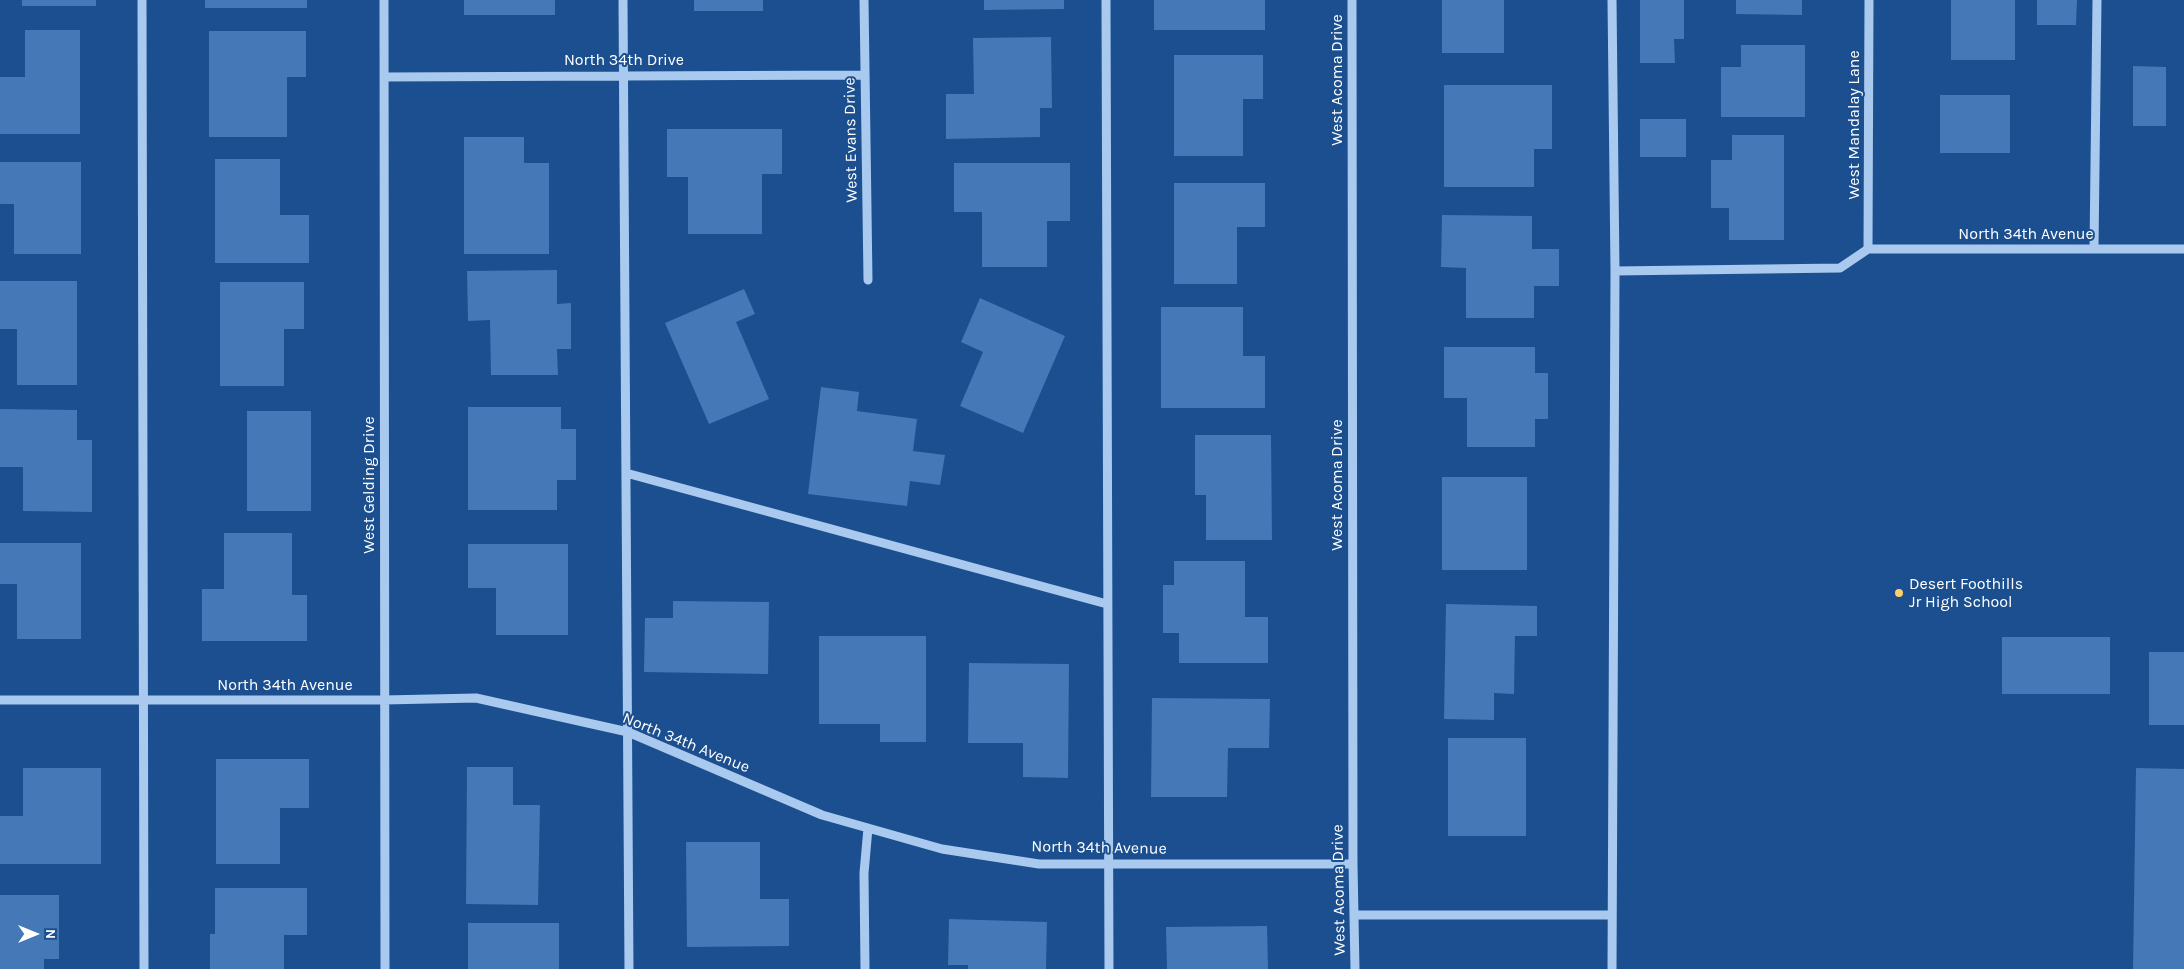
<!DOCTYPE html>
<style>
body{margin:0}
#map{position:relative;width:2184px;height:969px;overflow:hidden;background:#1b4f8f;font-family:Karla,sans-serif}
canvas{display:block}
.north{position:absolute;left:10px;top:909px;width:50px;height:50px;-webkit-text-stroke:4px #1b4f8f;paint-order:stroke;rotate:90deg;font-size:14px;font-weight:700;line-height:20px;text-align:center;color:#fff}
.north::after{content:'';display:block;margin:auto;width:18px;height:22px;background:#fff;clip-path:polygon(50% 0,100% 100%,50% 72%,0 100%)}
</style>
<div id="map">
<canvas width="2184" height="969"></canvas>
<div class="north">N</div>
</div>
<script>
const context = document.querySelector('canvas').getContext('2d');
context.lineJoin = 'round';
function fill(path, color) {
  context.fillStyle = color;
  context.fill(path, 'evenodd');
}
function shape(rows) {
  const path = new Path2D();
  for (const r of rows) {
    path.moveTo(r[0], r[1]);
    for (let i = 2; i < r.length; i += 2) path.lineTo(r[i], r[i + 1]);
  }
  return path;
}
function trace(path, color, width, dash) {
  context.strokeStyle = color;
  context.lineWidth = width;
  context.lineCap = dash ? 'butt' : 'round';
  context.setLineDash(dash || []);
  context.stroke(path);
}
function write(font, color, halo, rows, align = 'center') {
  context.font = font + ' Karla,sans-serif';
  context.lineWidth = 4;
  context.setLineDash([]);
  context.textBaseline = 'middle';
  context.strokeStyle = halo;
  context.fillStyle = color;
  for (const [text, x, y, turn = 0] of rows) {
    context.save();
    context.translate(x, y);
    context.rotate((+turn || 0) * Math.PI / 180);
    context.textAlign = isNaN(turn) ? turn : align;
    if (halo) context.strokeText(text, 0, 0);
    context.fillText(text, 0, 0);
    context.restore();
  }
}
const building = shape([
 [22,0,96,0,96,6,22,6],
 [205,0,307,0,307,8,205,8],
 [464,0,555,0,555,15,464,15],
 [694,0,763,0,763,11,694,11],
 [984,0,1064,0,1064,9,984,10],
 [1154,0,1265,0,1265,30,1154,30],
 [1442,0,1504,0,1504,53,1442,53],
 [1640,0,1684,0,1684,39,1674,39,1675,63,1640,63],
 [1736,0,1802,0,1802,15,1736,14],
 [1951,0,2015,0,2015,60,1951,60],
 [2037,0,2077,0,2076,25,2037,25],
 [25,30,80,30,80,134,0,134,0,77,25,77],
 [209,31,306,31,306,77,287,77,287,137,209,137],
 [1051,37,1052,108,1040,108,1040,137,946,139,946,94,974,94,973,38],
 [1741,45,1805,45,1805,117,1721,117,1721,67,1741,67],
 [1174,55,1263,55,1263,99,1243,99,1243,156,1174,156],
 [2133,66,2166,67,2166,126,2133,126],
 [1444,85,1552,85,1552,149,1534,149,1534,187,1444,187],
 [1940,95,2010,95,2010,153,1940,153],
 [1640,119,1686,119,1686,157,1640,157],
 [667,129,782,129,782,174,762,174,762,234,688,234,688,177,667,177],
 [1732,135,1784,135,1784,240,1729,240,1729,208,1711,208,1711,160,1732,160],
 [464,137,524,137,524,163,549,163,549,254,464,254],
 [215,159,280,159,280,215,309,215,309,263,215,263],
 [0,162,81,162,81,254,14,254,14,204,0,204],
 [954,163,1070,163,1070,221,1047,221,1047,267,982,267,982,212,954,212],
 [1174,183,1265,183,1265,227,1237,227,1237,284,1174,284],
 [1442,215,1532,216,1532,249,1559,249,1559,286,1534,286,1534,318,1466,318,1466,268,1441,267],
 [557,270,557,304,571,303,571,349,557,349,558,375,491,375,490,320,468,321,467,271],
 [0,281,77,281,77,385,17,385,17,329,0,329],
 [220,282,304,282,304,329,284,329,284,386,220,386],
 [744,289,755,314,736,322,769,399,709,424,665,323],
 [980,298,1065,336,1023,433,960,406,983,352,961,342],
 [1161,307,1243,307,1243,356,1265,356,1265,408,1161,408],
 [1444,347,1535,347,1535,373,1548,373,1548,419,1535,419,1535,447,1467,447,1467,398,1444,398],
 [821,387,859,392,857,411,917,419,913,451,945,455,940,485,910,481,907,506,808,494],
 [468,407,561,407,561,429,576,429,576,480,557,480,557,510,468,510],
 [0,409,77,410,77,440,92,440,92,512,23,511,23,467,0,467],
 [247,411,311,411,311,511,247,511],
 [1195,435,1271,435,1272,540,1206,540,1206,495,1195,495],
 [1442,477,1527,477,1527,570,1442,570],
 [224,533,292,533,292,595,307,595,307,641,202,641,202,589,224,589],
 [0,543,81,543,81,639,17,639,17,584,0,584],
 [468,544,568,544,568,635,496,635,496,588,468,588],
 [1174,561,1245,561,1245,617,1268,617,1268,663,1179,663,1179,633,1163,633,1163,585,1174,585],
 [673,601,769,602,768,674,644,672,645,618,673,618],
 [1446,604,1537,606,1537,636,1515,636,1514,694,1494,693,1494,720,1444,719],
 [819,636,926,636,926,742,880,742,880,724,819,724],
 [2002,637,2110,637,2110,694,2002,694],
 [2149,652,2184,652,2184,725,2149,725],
 [969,663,1069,664,1068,778,1023,777,1023,743,968,743],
 [1152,698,1270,699,1269,748,1228,748,1227,797,1151,797],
 [1448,738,1526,738,1526,836,1448,836],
 [216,759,309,759,309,808,280,808,280,864,216,864],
 [467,767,513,767,513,805,540,805,538,905,466,904],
 [23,768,101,768,101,864,0,864,0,816,23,816],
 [2136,768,2184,769,2184,969,2133,969],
 [686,842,760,842,760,899,789,899,789,946,687,947],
 [215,888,307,888,307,935,284,935,284,969,210,969,210,934,215,934],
 [0,895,59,895,59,959,44,959,44,969,0,969],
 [949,919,1047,922,1046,969,968,969,968,965,948,965],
 [468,923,559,923,559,969,468,969],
 [1267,926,1268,969,1167,969,1166,927]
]);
const minor = shape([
 [142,0,144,969],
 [384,0,385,969],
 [623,0,629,969],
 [864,0,868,280],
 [1106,0,1109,969],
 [1352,0,1353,864,1355,969],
 [384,77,864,75],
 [1868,249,2184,249],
 [1868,249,1869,0],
 [2094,249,2097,0],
 [1615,271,1840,268,1868,249],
 [626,473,1107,604],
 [0,700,384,700,476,698,628,732,822,815,942,849,1039,864,1353,864],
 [1354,915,1612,915],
 [865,969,864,873,868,828],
 [1612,969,1615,271,1612,0]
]);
const markers = [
 [1899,593,5,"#ffd166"]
];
const streetNames = [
 ["North 34th Drive",624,60],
 ["West Acoma Drive",1337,80,-90],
 ["West Mandalay Lane",1854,125,-90],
 ["West Evans Drive",851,140,-91],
 ["North 34th Avenue",2026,234],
 ["West Gelding Drive",369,485,-90],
 ["West Acoma Drive",1337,485,-90],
 ["North 34th Avenue",285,685],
 ["North 34th Avenue",686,743,22],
 ["North 34th Avenue",1099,848,1],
 ["West Acoma Drive",1339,890,-91]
];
const poiNames = [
 ["Desert Foothills",1909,584],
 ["Jr High School",1909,602]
];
fill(building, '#4478b7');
trace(minor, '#a9c9ee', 9);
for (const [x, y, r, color] of markers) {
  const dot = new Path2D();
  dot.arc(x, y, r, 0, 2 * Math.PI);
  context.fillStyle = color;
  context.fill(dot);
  trace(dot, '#1b4f8f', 2);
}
write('16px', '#fff', '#1b4f8f', streetNames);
write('16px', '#fff', '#1b4f8f', poiNames, 'left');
</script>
